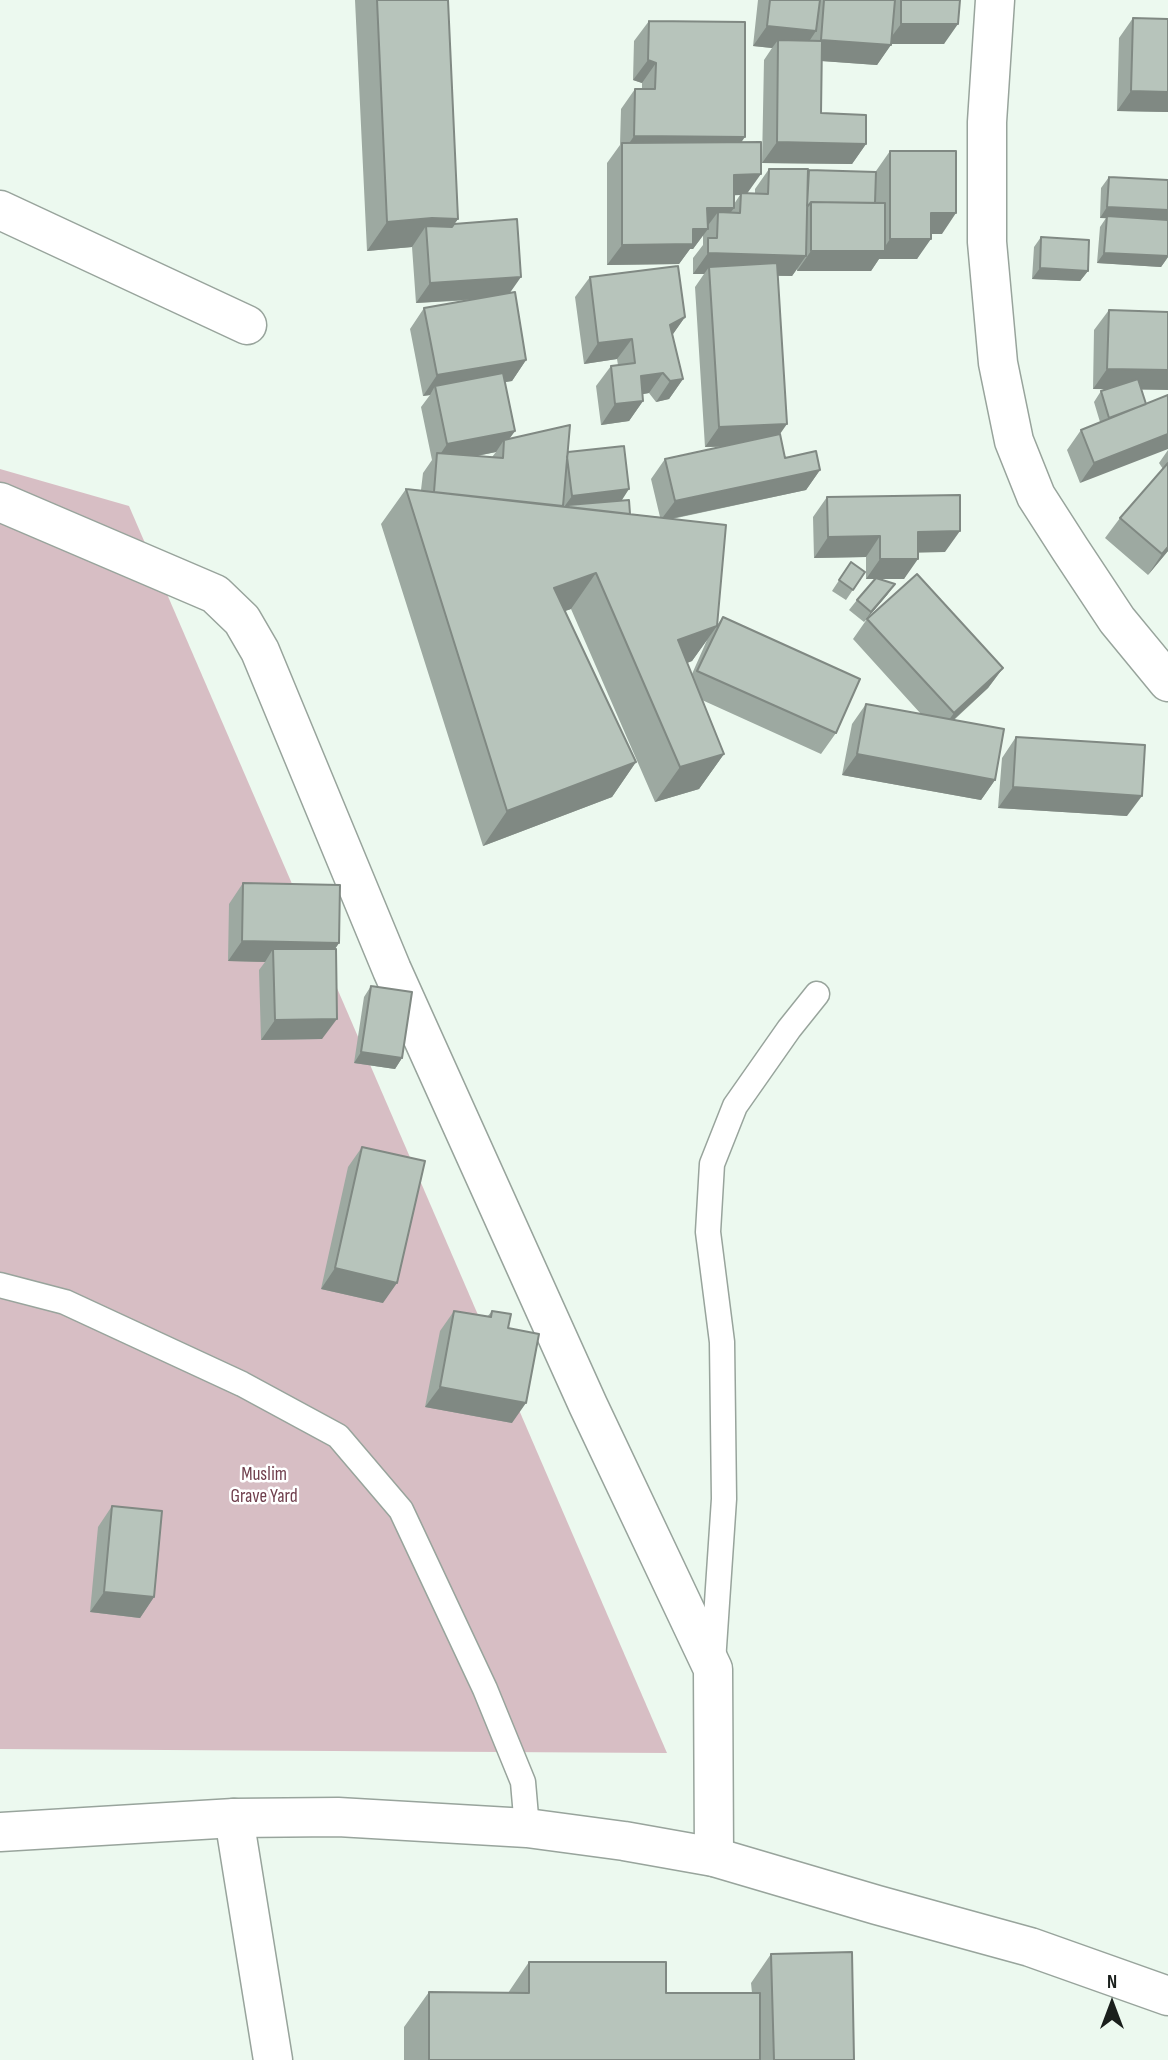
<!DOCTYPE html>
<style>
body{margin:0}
#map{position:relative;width:1168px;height:2060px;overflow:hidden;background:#ecf9ef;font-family:"Sofia Sans Condensed",sans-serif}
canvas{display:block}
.north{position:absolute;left:1077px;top:1969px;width:70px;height:70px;-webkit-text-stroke:5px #fff;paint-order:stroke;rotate:0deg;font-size:19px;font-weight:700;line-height:28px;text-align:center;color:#1a1f1c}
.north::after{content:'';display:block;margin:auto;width:24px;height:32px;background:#1a1f1c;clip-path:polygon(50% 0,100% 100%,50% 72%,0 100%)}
</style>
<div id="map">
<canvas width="1168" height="2060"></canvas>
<div class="north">N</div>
</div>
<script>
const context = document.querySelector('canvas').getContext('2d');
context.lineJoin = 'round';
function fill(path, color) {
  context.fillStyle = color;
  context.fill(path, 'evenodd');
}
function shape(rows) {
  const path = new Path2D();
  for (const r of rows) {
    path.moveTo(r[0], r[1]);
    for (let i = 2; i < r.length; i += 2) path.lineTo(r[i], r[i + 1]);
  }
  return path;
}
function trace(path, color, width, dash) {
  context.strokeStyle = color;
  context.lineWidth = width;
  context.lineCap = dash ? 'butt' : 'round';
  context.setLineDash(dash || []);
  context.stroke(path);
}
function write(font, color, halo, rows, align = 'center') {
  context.font = font + ' "Sofia Sans Condensed",sans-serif';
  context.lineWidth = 5;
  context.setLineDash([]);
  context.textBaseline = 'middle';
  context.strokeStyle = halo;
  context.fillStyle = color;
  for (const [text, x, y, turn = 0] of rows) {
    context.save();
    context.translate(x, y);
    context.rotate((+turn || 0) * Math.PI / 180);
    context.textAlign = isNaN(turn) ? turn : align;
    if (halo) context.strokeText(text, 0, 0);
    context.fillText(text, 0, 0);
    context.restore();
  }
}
const green = shape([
 [0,469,129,506,667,1753,0,1749]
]);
const lane = shape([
 [0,1285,65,1302,242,1384,338,1436,401,1510,485,1689,523,1782,527,1828],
 [713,1662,724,1499,722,1342,708,1232,712,1164,735,1106,789,1029,817,994]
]);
const street = shape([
 [995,0,987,122,987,242,998,363,1014,441,1036,496,1070,549,1117,620,1168,682],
 [0,210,247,325],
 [0,502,215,594,242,620,260,651,392,970,588,1405,713,1669,714,1857],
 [234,1818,273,2060]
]);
const secondary = shape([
 [0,1832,234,1818,338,1817,527,1828,624,1841,714,1857,877,1905,1030,1947,1168,1996]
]);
const wall = shape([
 [355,0,448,0,458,219,454,224,510,293,526,360,512,381,505,382,515,431,509,439,568,452,622,500,602,502,630,514,660,517,651,479,665,459,720,447,705,447,695,287,704,274,693,274,693,258,703,245,703,235,693,249,690,249,679,264,607,265,607,163,620,145,621,109,635,89,642,89,642,83,633,80,634,41,649,21,741,142,747,193,755,194,755,189,769,169,876,203,876,171,890,151,942,234,931,234,917,259,879,259,871,271,797,271,797,269,792,276,777,276,780,434,785,458,820,470,806,490,672,519,717,625,723,617,836,733,821,754,702,700,724,754,699,789,655,802,571,609,565,611,636,762,612,797,483,846,381,524,406,489,421,490,423,473,432,460,421,407,430,395,423,396,410,329,424,308,474,300,416,303,412,247,367,251],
 [734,195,740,195,734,204],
 [496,452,492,457,477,456],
 [707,640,692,674,687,663,692,661],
 [758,0,960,0,944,44,891,44,877,65,822,61,821,113,866,144,852,164,762,163,764,60,772,48,753,46],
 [1133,18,1168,112,1117,111,1119,38],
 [1109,177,1168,180,1168,257,1161,267,1097,263,1100,227,1106,218,1100,218,1101,188],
 [1041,237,1088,271,1080,281,1032,279,1034,247],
 [590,277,685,317,672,335,683,379,669,399,656,402,649,393,643,394,643,401,629,421,601,425,596,386,611,366,618,365,617,359,584,364,575,297],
 [1109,310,1146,404,1080,483,1067,450,1081,430,1100,422,1094,402,1101,391,1107,389,1093,389,1094,330],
 [1168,450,1168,551,1148,575,1105,538,1120,518,1163,469,1159,463],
 [827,497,945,552,918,552,904,579,880,579,895,584,887,595,864,622,849,610,857,600,875,579,866,579,866,557,814,558,813,517],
 [851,562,865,572,846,600,832,591],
 [867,619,1003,668,988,688,954,720,995,780,981,800,842,775,852,724,866,704,921,714,853,639],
 [1016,737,1127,816,998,808,1002,758],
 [243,883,339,943,335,949,322,1039,261,1040,259,970,265,962,228,961,229,904],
 [371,986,402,1058,395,1069,354,1063,364,997],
 [362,1147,383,1303,321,1289,348,1167],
 [454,1311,487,1317,492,1311,508,1328,512,1423,425,1407,440,1331],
 [112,1506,154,1597,140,1618,90,1612,98,1527],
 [771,1954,854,2060,404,2060,404,2027,429,1992,508,1993,529,1962,666,1993,752,1993,751,1983]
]);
const shadedWall = shape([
 [901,24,958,24,944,44,886,44],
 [767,26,816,31,802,52,778,40,772,48,753,46],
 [821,40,891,45,877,65,807,60],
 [648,60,656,63,642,83,633,80],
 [1131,91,1168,92,1168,112,1117,111],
 [634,136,745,137,730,158,622,154],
 [777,142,866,144,852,164,762,163],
 [761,174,746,195,741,193,740,195,719,196,734,175],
 [1107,207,1168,210,1168,221,1100,218],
 [707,208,734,208,719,228,718,212,706,228],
 [931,213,956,213,942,234,917,234],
 [432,218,458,219,438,247,426,226,412,247,367,251,387,222],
 [693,229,708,229,693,249,690,249,679,264,607,265,622,245],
 [890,239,931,239,917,259,879,259,871,271,797,271,811,251,882,251],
 [708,253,806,256,792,276,710,274,709,267,704,274,693,274],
 [1104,253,1168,256,1168,257,1161,267,1097,263],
 [1040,268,1088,271,1080,281,1032,279],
 [521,277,507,297,416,303,430,283],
 [685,317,671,337,670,325],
 [632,339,617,359,584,364,598,343],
 [526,360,512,381,437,393,435,386,430,395,423,396,437,375],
 [1107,369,1168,370,1168,390,1093,389],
 [663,373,649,393,627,397,641,376],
 [683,379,669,399,656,402,670,381],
 [643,401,629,421,601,425,615,404],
 [787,424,773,444,705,447,719,427],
 [515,431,504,446,504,440,496,452,436,464,437,459,447,444],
 [1168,434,1168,449,1080,483,1094,463],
 [820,470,806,490,660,521,675,501],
 [629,489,622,500,569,506,568,505,567,507,564,507,572,496],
 [960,531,945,552,904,553,918,532],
 [880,536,866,557,814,558,828,537],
 [1168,547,1168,551,1148,575,1162,554],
 [880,559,918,559,904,579,866,579],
 [596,573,571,609,530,623,554,588],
 [895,584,887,595,864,622,871,612],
 [717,626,692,661,654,676,678,640],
 [1003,668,988,688,939,733,954,713],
 [724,754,699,789,655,802,680,767],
 [857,754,995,780,981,800,842,775],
 [636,762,612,797,483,846,507,811],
 [1013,787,1142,796,1127,816,998,808],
 [242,941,339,943,325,963,273,949,265,962,228,961],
 [337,1019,322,1039,261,1040,275,1020],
 [361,1052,402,1058,395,1069,354,1063],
 [335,1268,397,1283,383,1303,321,1289],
 [440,1387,526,1403,512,1423,425,1407],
 [104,1592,154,1597,140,1618,90,1612]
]);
const building = shape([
 [377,0,448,0,458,219,432,218,387,222,377,0],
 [770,0,820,0,816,31,767,26,770,0],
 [824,0,895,0,891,45,821,40,824,0],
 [901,0,960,0,958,24,901,24,901,0],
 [1133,18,1168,19,1168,92,1131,91,1133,18],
 [649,21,745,22,745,137,634,136,635,89,655,89,656,63,648,60,649,21],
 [778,40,822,41,821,113,866,115,866,144,777,142,778,40],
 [761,142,761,174,734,175,734,208,707,208,708,229,693,229,693,244,622,245,622,143,761,142],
 [890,151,956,151,956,213,931,213,931,239,890,239,890,151],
 [769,169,808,169,806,256,708,253,708,238,717,238,718,212,740,213,741,193,768,194,769,169],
 [809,170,876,172,875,203,811,202,808,206,807,206,809,170],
 [1109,177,1168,180,1168,210,1107,207,1109,177],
 [811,202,885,203,885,251,811,251,811,202],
 [1107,216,1168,220,1168,256,1104,253,1107,216],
 [517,219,521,277,430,283,426,226,452,227,454,224,517,219],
 [1041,237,1089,240,1088,271,1040,268,1041,237],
 [777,263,787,424,719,427,709,267,777,263],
 [678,266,685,317,670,325,683,379,670,381,663,373,641,376,643,401,615,404,611,366,635,363,632,339,598,343,590,277,678,266],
 [515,292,526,360,437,375,424,308,515,292],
 [1109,310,1168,312,1168,370,1107,369,1109,310],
 [503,373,515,431,447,444,435,386,503,373],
 [1138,379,1146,404,1109,418,1101,391,1138,379],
 [1168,395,1168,434,1094,463,1081,430,1168,395],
 [570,425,563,506,434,492,437,453,503,458,504,440,570,425],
 [780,434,785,458,816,451,820,470,675,501,665,459,780,434],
 [624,446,629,489,572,496,567,457,568,452,624,446],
 [1168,463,1168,547,1162,554,1120,518,1168,463],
 [406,489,726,525,717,626,678,640,724,754,680,767,596,573,554,588,636,762,507,811,406,489],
 [960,495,960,531,918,532,918,559,880,559,880,536,828,537,827,497,960,495],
 [629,500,630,514,569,507,568,505,629,500],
 [851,562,865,572,853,590,839,580,851,562],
 [917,574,1003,668,954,713,867,619,917,574],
 [876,578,895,584,871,612,857,600,876,578],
 [723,617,860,679,836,733,697,671,723,617],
 [866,704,1004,729,995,780,857,754,866,704],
 [1016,737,1145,745,1142,796,1013,787,1016,737],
 [243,883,340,885,339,943,242,941,243,883],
 [273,949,336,949,337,1019,275,1020,273,949],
 [371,986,412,992,402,1058,361,1052,371,986],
 [362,1147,425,1161,397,1283,335,1268,362,1147],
 [454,1311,491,1317,492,1311,511,1314,508,1328,539,1334,526,1403,440,1387,454,1311],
 [112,1506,162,1511,154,1597,104,1592,112,1506],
 [852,1952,854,2060,774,2060,771,1954,852,1952],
 [529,1962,666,1962,666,1993,760,1993,760,2060,429,2060,429,1992,529,1993,529,1962]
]);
const parkNames = [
 ["Muslim",264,1475],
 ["Grave Yard",264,1497]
];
fill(green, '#d7bec4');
trace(lane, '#98a49c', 27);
trace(street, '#98a49c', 41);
trace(secondary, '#98a49c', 41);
trace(lane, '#fff', 24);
trace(street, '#fff', 38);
trace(secondary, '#fff', 38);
fill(wall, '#9da9a1');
fill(shadedWall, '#808983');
fill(building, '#b7c4bb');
trace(building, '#808983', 2);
write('19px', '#6f3e4c', '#fff', parkNames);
</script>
